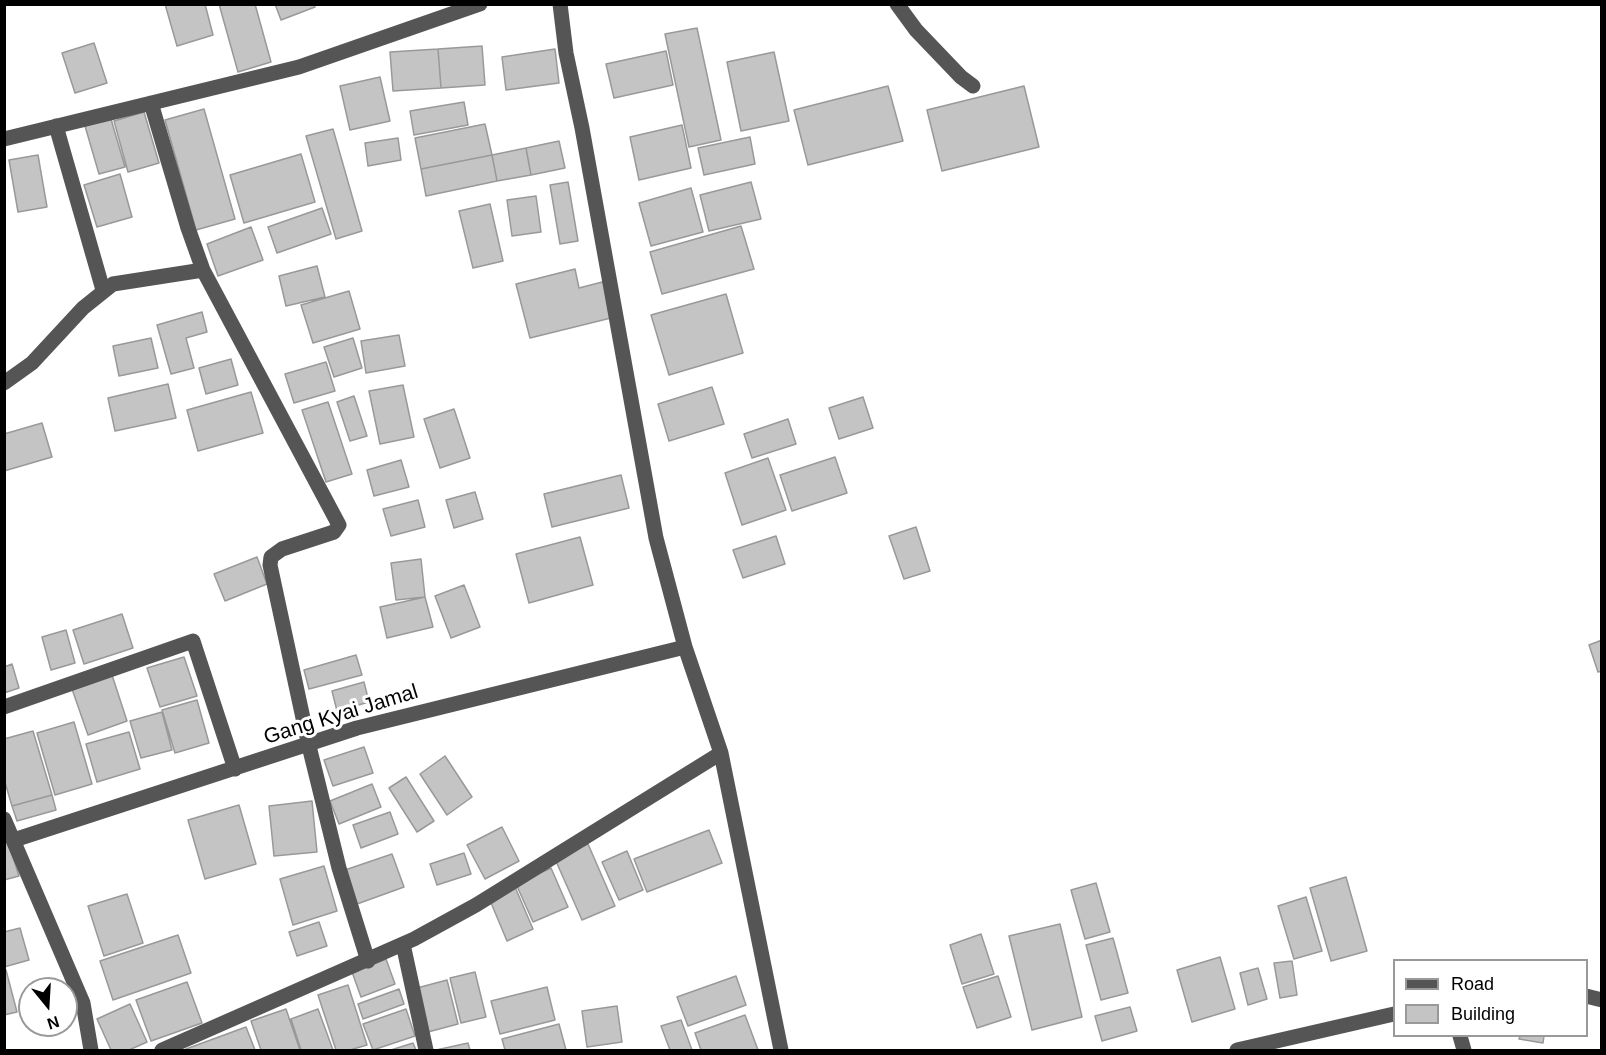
<!DOCTYPE html>
<style>
body{margin:0}
#map{position:relative;width:1606px;height:1055px;overflow:hidden;background:#fff;font-family:Helvetica,sans-serif}
canvas{display:block}
.frame{position:absolute;inset:0;border:6px solid #000;pointer-events:none}
.legend{position:absolute;left:1393px;top:959px;width:195px;height:78px;box-sizing:border-box;background:#fff;border:2px solid #999;margin:0;padding:8px 10px;list-style:none;font-size:18px;color:#000}
.legend li{display:flex;align-items:center;gap:12px;height:30px}
.legend b{width:30px;border:2px solid #999}
.north{position:absolute;left:18px;top:977px;width:60px;height:60px;box-sizing:border-box;background:#fff;border:2px solid #999;border-radius:50%;rotate:162deg;font-size:16px;font-weight:700;line-height:24px;text-align:center;color:#000}
.north::after{content:'';display:block;margin:auto;width:21px;height:27px;background:#000;clip-path:polygon(50% 0,100% 100%,50% 72%,0 100%)}
</style>
<div id="map">
<canvas width="1606" height="1055"></canvas>
<div class="frame"></div>
<ul class="legend">
<li><b style="height:8px;background:#555"></b>Road</li>
<li><b style="height:16px;background:#c4c4c4"></b>Building</li>
</ul>
<div class="north">N</div>
</div>
<script>
const context = document.querySelector('canvas').getContext('2d');
context.lineJoin = 'round';
function fill(path, color) {
  context.fillStyle = color;
  context.fill(path, 'evenodd');
}
function shape(rows) {
  const path = new Path2D();
  for (const r of rows) {
    path.moveTo(r[0], r[1]);
    for (let i = 2; i < r.length; i += 2) path.lineTo(r[i], r[i + 1]);
  }
  return path;
}
function trace(path, color, width, dash) {
  context.strokeStyle = color;
  context.lineWidth = width;
  context.lineCap = dash ? 'butt' : 'round';
  context.setLineDash(dash || []);
  context.stroke(path);
}
function write(font, color, halo, rows, align = 'center') {
  context.font = font + ' Helvetica,sans-serif';
  context.lineWidth = 6;
  context.setLineDash([]);
  context.textBaseline = 'middle';
  context.strokeStyle = halo;
  context.fillStyle = color;
  for (const [text, x, y, turn = 0] of rows) {
    context.save();
    context.translate(x, y);
    context.rotate((+turn || 0) * Math.PI / 180);
    context.textAlign = isNaN(turn) ? turn : align;
    if (halo) context.strokeText(text, 0, 0);
    context.fillText(text, 0, 0);
    context.restore();
  }
}
const building = shape([
 [165,4,205,4,213,35,177,46,165,4],
 [219,4,255,4,271,62,238,72,219,4],
 [275,4,314,4,315,7,281,20,275,4],
 [697,28,721,140,689,147,665,34,697,28],
 [94,43,107,83,75,93,62,53,94,43],
 [482,46,485,85,441,88,438,49,482,46],
 [438,49,441,88,393,91,390,52,438,49],
 [555,49,559,83,506,90,502,57,555,49],
 [666,51,673,85,614,98,606,64,666,51],
 [774,52,789,121,741,131,727,62,774,52],
 [380,77,390,121,350,130,340,86,380,77],
 [888,86,903,141,808,165,794,110,888,86],
 [1024,86,1039,147,942,171,927,110,1024,86],
 [464,102,468,125,414,135,410,111,464,102],
 [204,109,235,219,196,230,165,120,204,109],
 [144,112,159,163,128,172,114,121,144,112],
 [111,119,125,167,99,174,85,126,111,119],
 [485,124,492,155,421,169,415,138,485,124],
 [682,125,691,168,639,180,630,137,682,125],
 [333,129,362,231,336,239,306,136,333,129],
 [750,137,755,164,704,175,698,148,750,137],
 [398,138,401,160,368,166,365,143,398,138],
 [559,141,565,168,531,175,526,148,559,141],
 [526,148,531,175,497,181,492,155,526,148],
 [301,154,315,202,244,223,230,175,301,154],
 [38,155,47,207,18,212,9,160,38,155],
 [492,155,497,181,426,196,421,169,492,155],
 [120,174,132,217,97,227,84,185,120,174],
 [568,182,578,241,560,244,550,185,568,182],
 [751,182,761,219,709,231,700,195,751,182],
 [691,188,703,232,651,246,639,203,691,188],
 [536,196,541,232,512,236,507,200,536,196],
 [490,204,503,261,473,268,459,211,490,204],
 [322,208,331,234,277,253,268,227,322,208],
 [741,226,754,269,662,294,650,252,741,226],
 [251,227,263,260,218,276,207,244,251,227],
 [317,266,325,297,286,306,279,276,317,266],
 [575,269,579,288,606,281,615,317,530,338,516,284,575,269],
 [349,291,360,329,313,343,301,305,349,291],
 [726,294,743,353,669,375,651,315,726,294],
 [202,312,207,332,186,338,194,368,171,374,157,325,202,312],
 [399,335,405,366,366,373,361,341,399,335],
 [151,338,158,368,119,376,113,346,151,338],
 [353,338,362,368,334,377,324,347,353,338],
 [231,359,238,385,206,394,199,368,231,359],
 [326,362,335,391,294,403,285,374,326,362],
 [168,384,176,418,115,431,108,398,168,384],
 [403,385,414,437,380,444,369,391,403,385],
 [712,387,724,424,669,441,658,404,712,387],
 [251,392,263,433,198,451,187,410,251,392],
 [354,396,367,436,350,441,337,402,354,396],
 [863,397,873,428,839,439,829,408,863,397],
 [328,402,352,474,326,482,302,410,328,402],
 [454,409,470,458,440,468,424,419,454,409],
 [788,419,796,444,752,458,744,434,788,419],
 [42,423,52,457,4,471,4,434,42,423],
 [835,457,847,493,792,511,780,475,835,457],
 [768,458,786,510,742,525,725,473,768,458],
 [401,460,409,487,374,496,367,470,401,460],
 [621,475,629,508,552,527,544,494,621,475],
 [475,492,483,519,454,528,446,500,475,492],
 [418,500,425,527,391,536,383,509,418,500],
 [916,527,930,571,904,579,889,536,916,527],
 [776,536,785,564,743,578,733,550,776,536],
 [580,537,593,585,529,603,516,554,580,537],
 [257,557,267,584,225,601,214,574,257,557],
 [421,559,425,597,396,600,391,563,421,559],
 [464,585,480,627,451,638,435,596,464,585],
 [425,597,433,627,387,638,380,607,425,597],
 [122,614,133,648,84,664,73,630,122,614],
 [66,630,75,663,51,670,42,637,66,630],
 [1602,640,1602,671,1598,672,1589,645,1602,640],
 [356,655,362,675,309,689,304,670,356,655],
 [184,657,197,696,160,707,147,668,184,657],
 [12,664,19,688,4,693,4,667,12,664],
 [112,675,127,721,88,735,72,689,112,675],
 [364,682,369,702,337,711,332,691,364,682],
 [197,700,209,743,175,753,162,710,197,700],
 [162,712,172,750,141,758,130,721,162,712],
 [74,722,92,784,55,795,37,733,74,722],
 [33,731,52,795,12,806,4,779,4,739,33,731],
 [129,732,140,769,97,782,86,744,129,732],
 [364,747,373,773,333,786,324,760,364,747],
 [445,756,472,797,447,815,420,774,445,756],
 [406,777,434,821,417,832,389,788,406,777],
 [372,784,381,807,339,824,330,801,372,784],
 [52,795,56,810,17,821,12,806,52,795],
 [312,801,317,852,274,856,269,806,312,801],
 [239,805,256,864,205,879,188,820,239,805],
 [390,812,398,834,361,848,353,825,390,812],
 [502,827,519,861,485,879,467,845,502,827],
 [4,829,19,876,4,880,4,829],
 [709,830,722,863,647,892,634,859,709,830],
 [588,844,615,906,582,920,555,859,588,844],
 [627,851,643,890,619,900,602,862,627,851],
 [464,853,471,874,437,885,430,864,464,853],
 [392,854,404,887,357,904,345,870,392,854],
 [324,866,337,911,293,925,280,879,324,866],
 [551,868,568,907,533,922,516,884,551,868],
 [1346,877,1367,951,1331,961,1310,888,1346,877],
 [1096,883,1110,932,1085,939,1071,890,1096,883],
 [515,887,533,929,507,941,489,898,515,887],
 [127,894,143,943,104,956,88,906,127,894],
 [1306,897,1322,951,1294,959,1278,906,1306,897],
 [319,922,327,946,297,956,289,932,319,922],
 [1060,924,1082,1017,1032,1030,1009,936,1060,924],
 [20,928,29,960,4,967,4,932,20,928],
 [981,934,994,974,962,984,950,945,981,934],
 [178,935,191,973,113,1000,100,961,178,935],
 [1113,938,1128,993,1101,1000,1086,945,1113,938],
 [1220,957,1235,1009,1192,1022,1177,970,1220,957],
 [386,959,395,984,361,997,352,972,386,959],
 [1292,961,1297,995,1280,998,1274,963,1292,961],
 [1258,968,1267,999,1248,1005,1240,973,1258,968],
 [6,970,17,1012,4,1015,4,971,6,970],
 [475,972,486,1017,461,1023,450,978,475,972],
 [736,976,746,1005,688,1026,677,997,736,976],
 [998,976,1011,1017,977,1028,963,987,998,976],
 [447,980,458,1024,428,1032,417,988,447,980],
 [187,982,202,1023,151,1041,136,1000,187,982],
 [348,985,367,1045,350,1050,336,1050,318,995,348,985],
 [547,987,555,1020,500,1034,491,1001,547,987],
 [399,989,404,1004,363,1019,358,1004,399,989],
 [130,1004,147,1042,129,1050,111,1050,97,1019,130,1004],
 [617,1006,622,1042,587,1047,582,1011,617,1006],
 [1130,1007,1137,1031,1102,1041,1095,1016,1130,1007],
 [286,1009,300,1050,261,1050,251,1021,286,1009],
 [318,1009,333,1050,301,1050,291,1019,318,1009],
 [406,1009,415,1036,373,1050,363,1024,406,1009],
 [745,1015,758,1050,701,1050,695,1033,745,1015],
 [681,1020,692,1050,670,1050,661,1026,681,1020],
 [559,1024,566,1050,505,1050,502,1039,559,1024],
 [246,1027,255,1050,186,1050,186,1049,246,1027],
 [1520,1036,1544,1036,1543,1043,1519,1039,1520,1036],
 [413,1043,416,1050,391,1050,413,1043],
 [468,1043,470,1050,436,1050,468,1043]
]);
const minor = shape([
 [560,4,566,53,582,128,656,538,685,647,721,753,781,1050],
 [897,4,916,30,961,77,973,86],
 [151,103,188,228,203,270],
 [56,126,103,290],
 [4,139,299,67,480,4],
 [4,383,32,363,83,308,113,284,203,270,339,525,334,532,282,549,271,557,270,565,309,746,339,868,368,961],
 [4,707,193,641,235,769],
 [4,819,83,1003,91,1050],
 [14,840,357,728,685,647],
 [403,944,426,1050],
 [1586,996,1602,1000],
 [1460,1036,1464,1050],
 [162,1050,414,939,476,905,721,753],
 [1237,1050,1394,1014]
]);
const streetNames = [
 ["Gang Kyai Jamal",341,715,-17]
];
fill(building, '#c4c4c4');
trace(building, '#999', 1.5);
trace(minor, '#555', 15);
write('21px', '#000', '#fff', streetNames);
</script>
